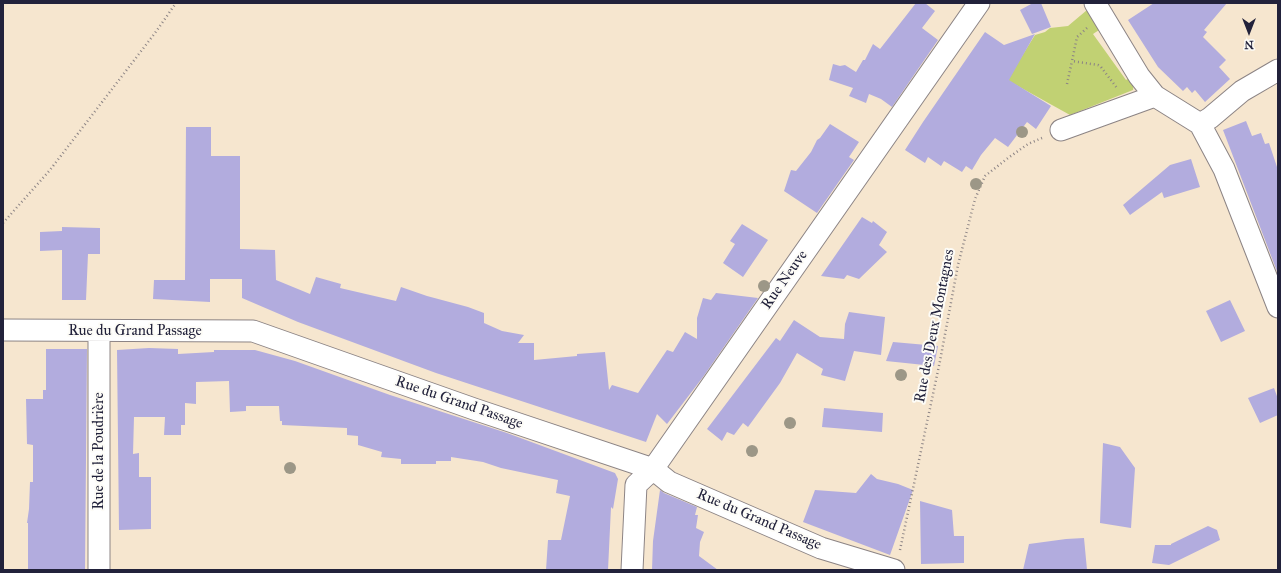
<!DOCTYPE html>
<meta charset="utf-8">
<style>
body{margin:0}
#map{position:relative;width:1281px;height:573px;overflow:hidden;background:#f6e6cf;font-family:"IM FELL Great Primer",serif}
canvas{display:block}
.frame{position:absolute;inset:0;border:4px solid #22223b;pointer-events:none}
.north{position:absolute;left:1229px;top:12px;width:40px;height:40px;-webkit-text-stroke:3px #fdfcf7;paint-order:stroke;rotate:180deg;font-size:11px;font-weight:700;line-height:16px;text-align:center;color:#22223b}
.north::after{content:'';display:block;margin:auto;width:14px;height:18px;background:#22223b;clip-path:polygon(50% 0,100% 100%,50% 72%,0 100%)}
</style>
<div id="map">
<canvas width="1281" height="573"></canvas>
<div class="frame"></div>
<div class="north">N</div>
</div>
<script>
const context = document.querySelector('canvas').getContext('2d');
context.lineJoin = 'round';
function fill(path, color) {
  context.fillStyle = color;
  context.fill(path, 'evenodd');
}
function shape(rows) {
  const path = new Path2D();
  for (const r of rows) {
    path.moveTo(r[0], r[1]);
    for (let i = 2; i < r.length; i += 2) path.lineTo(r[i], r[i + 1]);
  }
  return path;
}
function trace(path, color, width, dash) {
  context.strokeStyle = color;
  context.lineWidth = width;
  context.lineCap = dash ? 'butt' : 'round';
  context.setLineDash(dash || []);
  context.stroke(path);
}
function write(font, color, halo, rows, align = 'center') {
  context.font = font + ' "IM FELL Great Primer",serif';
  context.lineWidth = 4;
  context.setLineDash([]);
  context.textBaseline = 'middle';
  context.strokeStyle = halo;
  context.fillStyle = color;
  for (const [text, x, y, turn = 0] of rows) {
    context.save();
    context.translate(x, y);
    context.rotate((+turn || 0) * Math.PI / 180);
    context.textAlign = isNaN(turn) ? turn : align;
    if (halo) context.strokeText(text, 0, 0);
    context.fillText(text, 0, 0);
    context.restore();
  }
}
const green = shape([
 [1093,5,1108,24,1093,34,1126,80,1135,74,1133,90,1070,115,1007,80,1035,35,1045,32,1050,28,1068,26]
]);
const building = shape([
 [916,3,925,3,935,11,922,28,938,40,892,107,881,99,869,94,866,103,849,96,853,88,829,80,833,64,840,66,845,65,856,72,863,60,865,60,873,44,880,49],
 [1033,3,1041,3,1051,27,1032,34,1020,10],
 [1154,3,1227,3,1204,30,1207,32,1203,37,1226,60,1219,67,1230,79,1205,102,1195,90,1192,93,1187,87,1183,91,1158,67,1128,20],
 [985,32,1004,45,1035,34,1009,80,1051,106,1036,129,1027,122,1008,147,995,138,981,155,972,170,966,166,962,172,944,161,941,166,928,157,925,163,905,150,923,122],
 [1246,121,1252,136,1261,133,1265,144,1269,143,1278,170,1278,274,1223,130],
 [830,124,859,142,849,157,854,160,817,213,784,191,791,170,796,171,811,152,817,140,820,138],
 [186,127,211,127,211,156,240,156,240,249,275,250,276,280,310,294,316,277,341,284,340,288,396,301,401,287,427,296,468,307,484,313,484,323,502,331,524,335,518,343,534,343,534,360,577,356,577,354,605,352,609,390,612,385,638,393,667,350,673,352,685,332,697,339,697,318,703,298,711,300,716,293,758,298,703,377,667,424,657,414,646,442,436,373,298,322,242,298,242,279,210,279,210,302,153,299,154,280,185,280],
 [1191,159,1200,187,1164,198,1162,192,1130,215,1123,205,1170,165],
 [862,217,872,223,873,221,887,232,879,245,887,252,859,279,847,275,844,279,821,276],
 [742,224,768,240,743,277,723,263,735,244,730,241],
 [62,227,100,228,100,254,88,254,86,300,62,300,62,250,40,251,40,232,62,231],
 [1230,300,1245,331,1221,342,1206,311],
 [849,312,885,317,881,355,854,351,845,381,821,375,823,369,797,353,780,383,748,427,743,423,734,435,727,432,722,441,707,429,776,338,780,341,794,320,820,337,844,339,845,324],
 [893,342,938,346,934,366,886,361],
 [149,348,178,349,178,354,214,352,214,350,255,350,295,361,390,395,507,433,615,473,618,479,613,509,611,507,608,570,546,570,548,540,561,540,570,496,556,493,558,480,501,468,483,462,451,457,451,461,436,461,436,464,401,464,401,459,381,457,382,452,358,445,358,436,347,435,347,428,282,425,282,421,280,421,279,406,246,406,246,411,230,412,229,381,196,382,196,404,185,403,185,425,181,425,181,435,164,435,165,417,134,417,133,454,139,453,139,477,151,477,151,529,119,530,117,350],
 [46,349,87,349,85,570,42,570,42,569,28,569,28,523,27,523,29,509,30,482,33,482,33,445,27,444,26,399,43,399,43,390,46,390],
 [1274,388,1278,399,1278,415,1260,423,1248,398],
 [824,408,883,413,882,432,822,427],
 [1103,443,1120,447,1135,468,1131,528,1100,523],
 [871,474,877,479,898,484,913,490,890,555,803,522,815,490,856,493],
 [660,490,664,493,697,507,695,515,698,515,696,528,704,532,700,542,699,556,718,570,652,570,653,541],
 [920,501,952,510,954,536,964,536,964,563,921,564],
 [1208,526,1217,530,1220,540,1169,565,1152,563,1155,545,1171,545,1171,544],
 [1084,538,1087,570,1023,570,1029,544,1066,539]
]);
const path = shape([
 [1087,28,1077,37,1072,61,1098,65,1101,67,1117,88],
 [1067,84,1072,61],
 [3,223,50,170,155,33,176,3],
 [900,550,940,361,958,265,975,199,985,176,1008,158,1028,144,1042,138]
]);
const minor = shape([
 [1095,3,1139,76,1155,96,1200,124,1224,169,1278,307],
 [1200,124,1210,118,1242,91,1278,70],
 [1061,130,1155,96],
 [3,330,253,331,474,409,653,469,669,482,821,548,894,570],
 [99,331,99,570],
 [632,570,636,485,653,469,979,3]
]);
const trees = [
 [1022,132],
 [976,184],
 [764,286],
 [901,375],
 [790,423],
 [752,451],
 [290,468]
];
const streetNames = [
 ["Rue Neuve",785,280,-55],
 ["Rue des Deux Montagnes",935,326,-79],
 ["Rue du Grand Passage",135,331],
 ["Rue du Grand Passage",459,403,19],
 ["Rue de la Poudrière",99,451,-90],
 ["Rue du Grand Passage",759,520,23]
];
fill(green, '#c1d173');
fill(building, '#b2acde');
trace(minor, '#8c8485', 23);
trace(path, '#8c8485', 2.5, [1, 3]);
trace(minor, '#fff', 21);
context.fillStyle = '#9c9787';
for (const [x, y] of trees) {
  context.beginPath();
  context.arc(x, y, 6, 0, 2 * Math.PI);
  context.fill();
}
write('15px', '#22223b', '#fdfcf7', streetNames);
</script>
